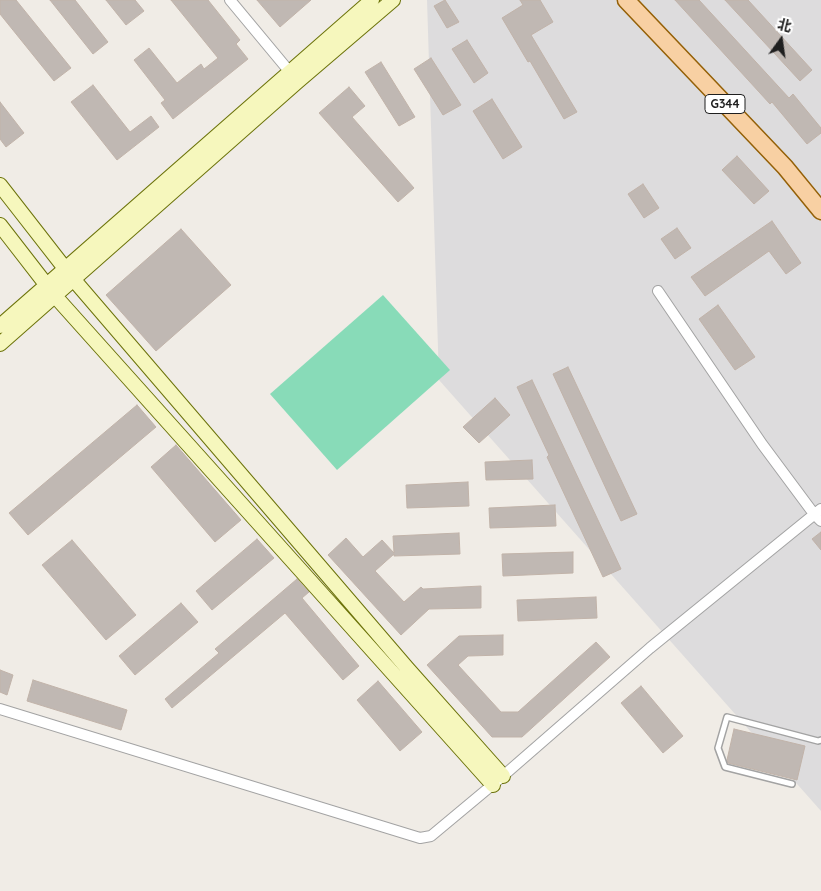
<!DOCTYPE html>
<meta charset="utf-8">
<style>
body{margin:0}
#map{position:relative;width:821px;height:891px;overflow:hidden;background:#f0ece6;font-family:Quicksand,"Noto Sans SC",sans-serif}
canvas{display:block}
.north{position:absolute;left:756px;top:15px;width:50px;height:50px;-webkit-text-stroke:4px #fff;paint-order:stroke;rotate:14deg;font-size:14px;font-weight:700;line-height:20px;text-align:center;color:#1f1f1f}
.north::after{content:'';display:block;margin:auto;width:18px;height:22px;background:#1f1f1f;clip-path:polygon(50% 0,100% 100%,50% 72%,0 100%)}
</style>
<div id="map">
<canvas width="821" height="891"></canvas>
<div class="north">北</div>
</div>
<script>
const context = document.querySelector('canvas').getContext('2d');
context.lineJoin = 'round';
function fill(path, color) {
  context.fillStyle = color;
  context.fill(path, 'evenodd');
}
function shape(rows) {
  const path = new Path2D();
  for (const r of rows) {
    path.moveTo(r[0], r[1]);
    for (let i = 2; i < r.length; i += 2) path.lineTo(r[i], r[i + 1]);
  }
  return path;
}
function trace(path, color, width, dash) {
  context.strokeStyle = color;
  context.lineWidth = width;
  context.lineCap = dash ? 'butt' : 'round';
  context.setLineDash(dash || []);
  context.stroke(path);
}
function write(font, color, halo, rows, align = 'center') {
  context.font = font + ' Quicksand,sans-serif';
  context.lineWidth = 4.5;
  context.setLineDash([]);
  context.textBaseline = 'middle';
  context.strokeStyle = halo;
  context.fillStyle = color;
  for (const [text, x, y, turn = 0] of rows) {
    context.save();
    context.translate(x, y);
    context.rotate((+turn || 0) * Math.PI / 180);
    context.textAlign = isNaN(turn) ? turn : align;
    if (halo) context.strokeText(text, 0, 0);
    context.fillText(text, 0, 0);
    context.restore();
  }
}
const residential = shape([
 [427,0,821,0,821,811,439,380]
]);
const pitch = shape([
 [383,295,450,370,337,470,270,394]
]);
const building = shape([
 [0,0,16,0,71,68,54,81,0,14,0,0],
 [50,0,75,0,108,42,93,54,50,0],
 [106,0,135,0,144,11,126,25,106,0],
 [171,0,208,0,240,40,236,44,248,59,173,119,161,103,165,100,134,60,149,48,177,83,201,64,204,69,218,58,171,0],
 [257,0,311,0,280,27,257,0],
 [445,0,459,22,447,28,434,6,445,0],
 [520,0,540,0,553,22,531,35,577,112,564,119,530,61,528,62,502,18,523,5,520,0],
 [675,0,699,0,789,98,793,94,821,128,821,133,807,144,772,102,770,104,675,0],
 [725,0,748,0,812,70,800,81,725,0],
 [467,40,488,73,474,83,452,49,467,40],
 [431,58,461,105,443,115,414,69,431,58],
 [381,62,415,117,399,126,365,72,381,62],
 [93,85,130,132,151,116,159,127,117,160,71,102,93,85],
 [349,87,365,106,352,117,414,188,398,202,319,113,349,87],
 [492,99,522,147,503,159,473,111,492,99],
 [0,102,24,133,6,147,0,139,0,102],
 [737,156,769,191,754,204,722,170,737,156],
 [643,184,659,208,644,218,628,194,643,184],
 [772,221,801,263,786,274,769,251,705,296,691,277,772,221],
 [677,228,691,248,675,259,661,239,677,228],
 [181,229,231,285,156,351,106,295,181,229],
 [718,305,755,357,735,370,699,319,718,305],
 [568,367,637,514,621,521,553,374,568,367],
 [532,380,621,569,603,577,547,457,549,455,517,387,532,380],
 [495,398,510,415,479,443,463,427,495,398],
 [137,405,156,427,28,535,9,513,137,405],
 [176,445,241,520,215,542,151,467,176,445],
 [532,460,533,479,486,480,485,462,532,460],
 [468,482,469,506,407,508,406,485,468,482],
 [555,505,556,526,490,528,489,508,555,505],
 [821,532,821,550,812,539,821,532],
 [459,533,460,554,394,556,394,554,375,571,404,602,421,587,423,589,481,586,481,608,429,609,401,635,328,555,346,538,363,557,382,540,394,553,393,536,459,533],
 [257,539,274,558,212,610,196,591,257,539],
 [72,540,136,615,106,640,42,565,72,540],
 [573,552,573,573,503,576,502,554,573,552],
 [297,579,309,592,302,598,359,666,343,680,285,613,172,708,165,699,219,653,215,649,297,579],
 [596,597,597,618,518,621,517,600,596,597],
 [181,603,198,622,135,675,119,656,181,603],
 [503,635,503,655,468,656,458,665,501,712,518,712,596,642,610,657,522,737,492,737,427,665,459,636,503,635],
 [0,670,13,675,7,695,0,692,0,670],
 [33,680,127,710,121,730,27,701,33,680],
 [378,681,422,732,400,751,357,700,378,681],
 [641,686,683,736,663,753,621,703,641,686],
 [734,729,805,746,797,780,728,763,727,760,734,729]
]);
const service = shape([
 [792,784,725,767,718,748,727,717,818,741,821,740]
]);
const minor = shape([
 [230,0,294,77],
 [658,291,762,444,814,514,821,521],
 [0,709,420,838,431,836,503,776,650,648,821,509]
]);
const secondary = shape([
 [0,185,74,280,407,668,503,776],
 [0,225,55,296,493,785],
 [0,326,372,0],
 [0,344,297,82,393,0]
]);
const primary = shape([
 [626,0,785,167,821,211]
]);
const shields = [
 [725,104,40]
];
const shieldNames = [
 ["G344",725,104]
];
fill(residential, '#dddcdd');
fill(pitch, '#88dbb8');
fill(building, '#c0b8b3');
trace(building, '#c1b3a9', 1);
trace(service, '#a3a3a3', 8);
trace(minor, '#a3a3a3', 12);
trace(secondary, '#6c730a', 16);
trace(primary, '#946007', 19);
trace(service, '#fff', 5);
trace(minor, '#fff', 10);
trace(secondary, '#f6f7bd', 14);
trace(primary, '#f8d0a3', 16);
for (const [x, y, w] of shields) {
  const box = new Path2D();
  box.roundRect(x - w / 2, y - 9.5, w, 19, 4);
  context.fillStyle = '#fff';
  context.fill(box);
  trace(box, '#1f1f1f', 1);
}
write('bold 12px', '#1f1f1f', null, shieldNames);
</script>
